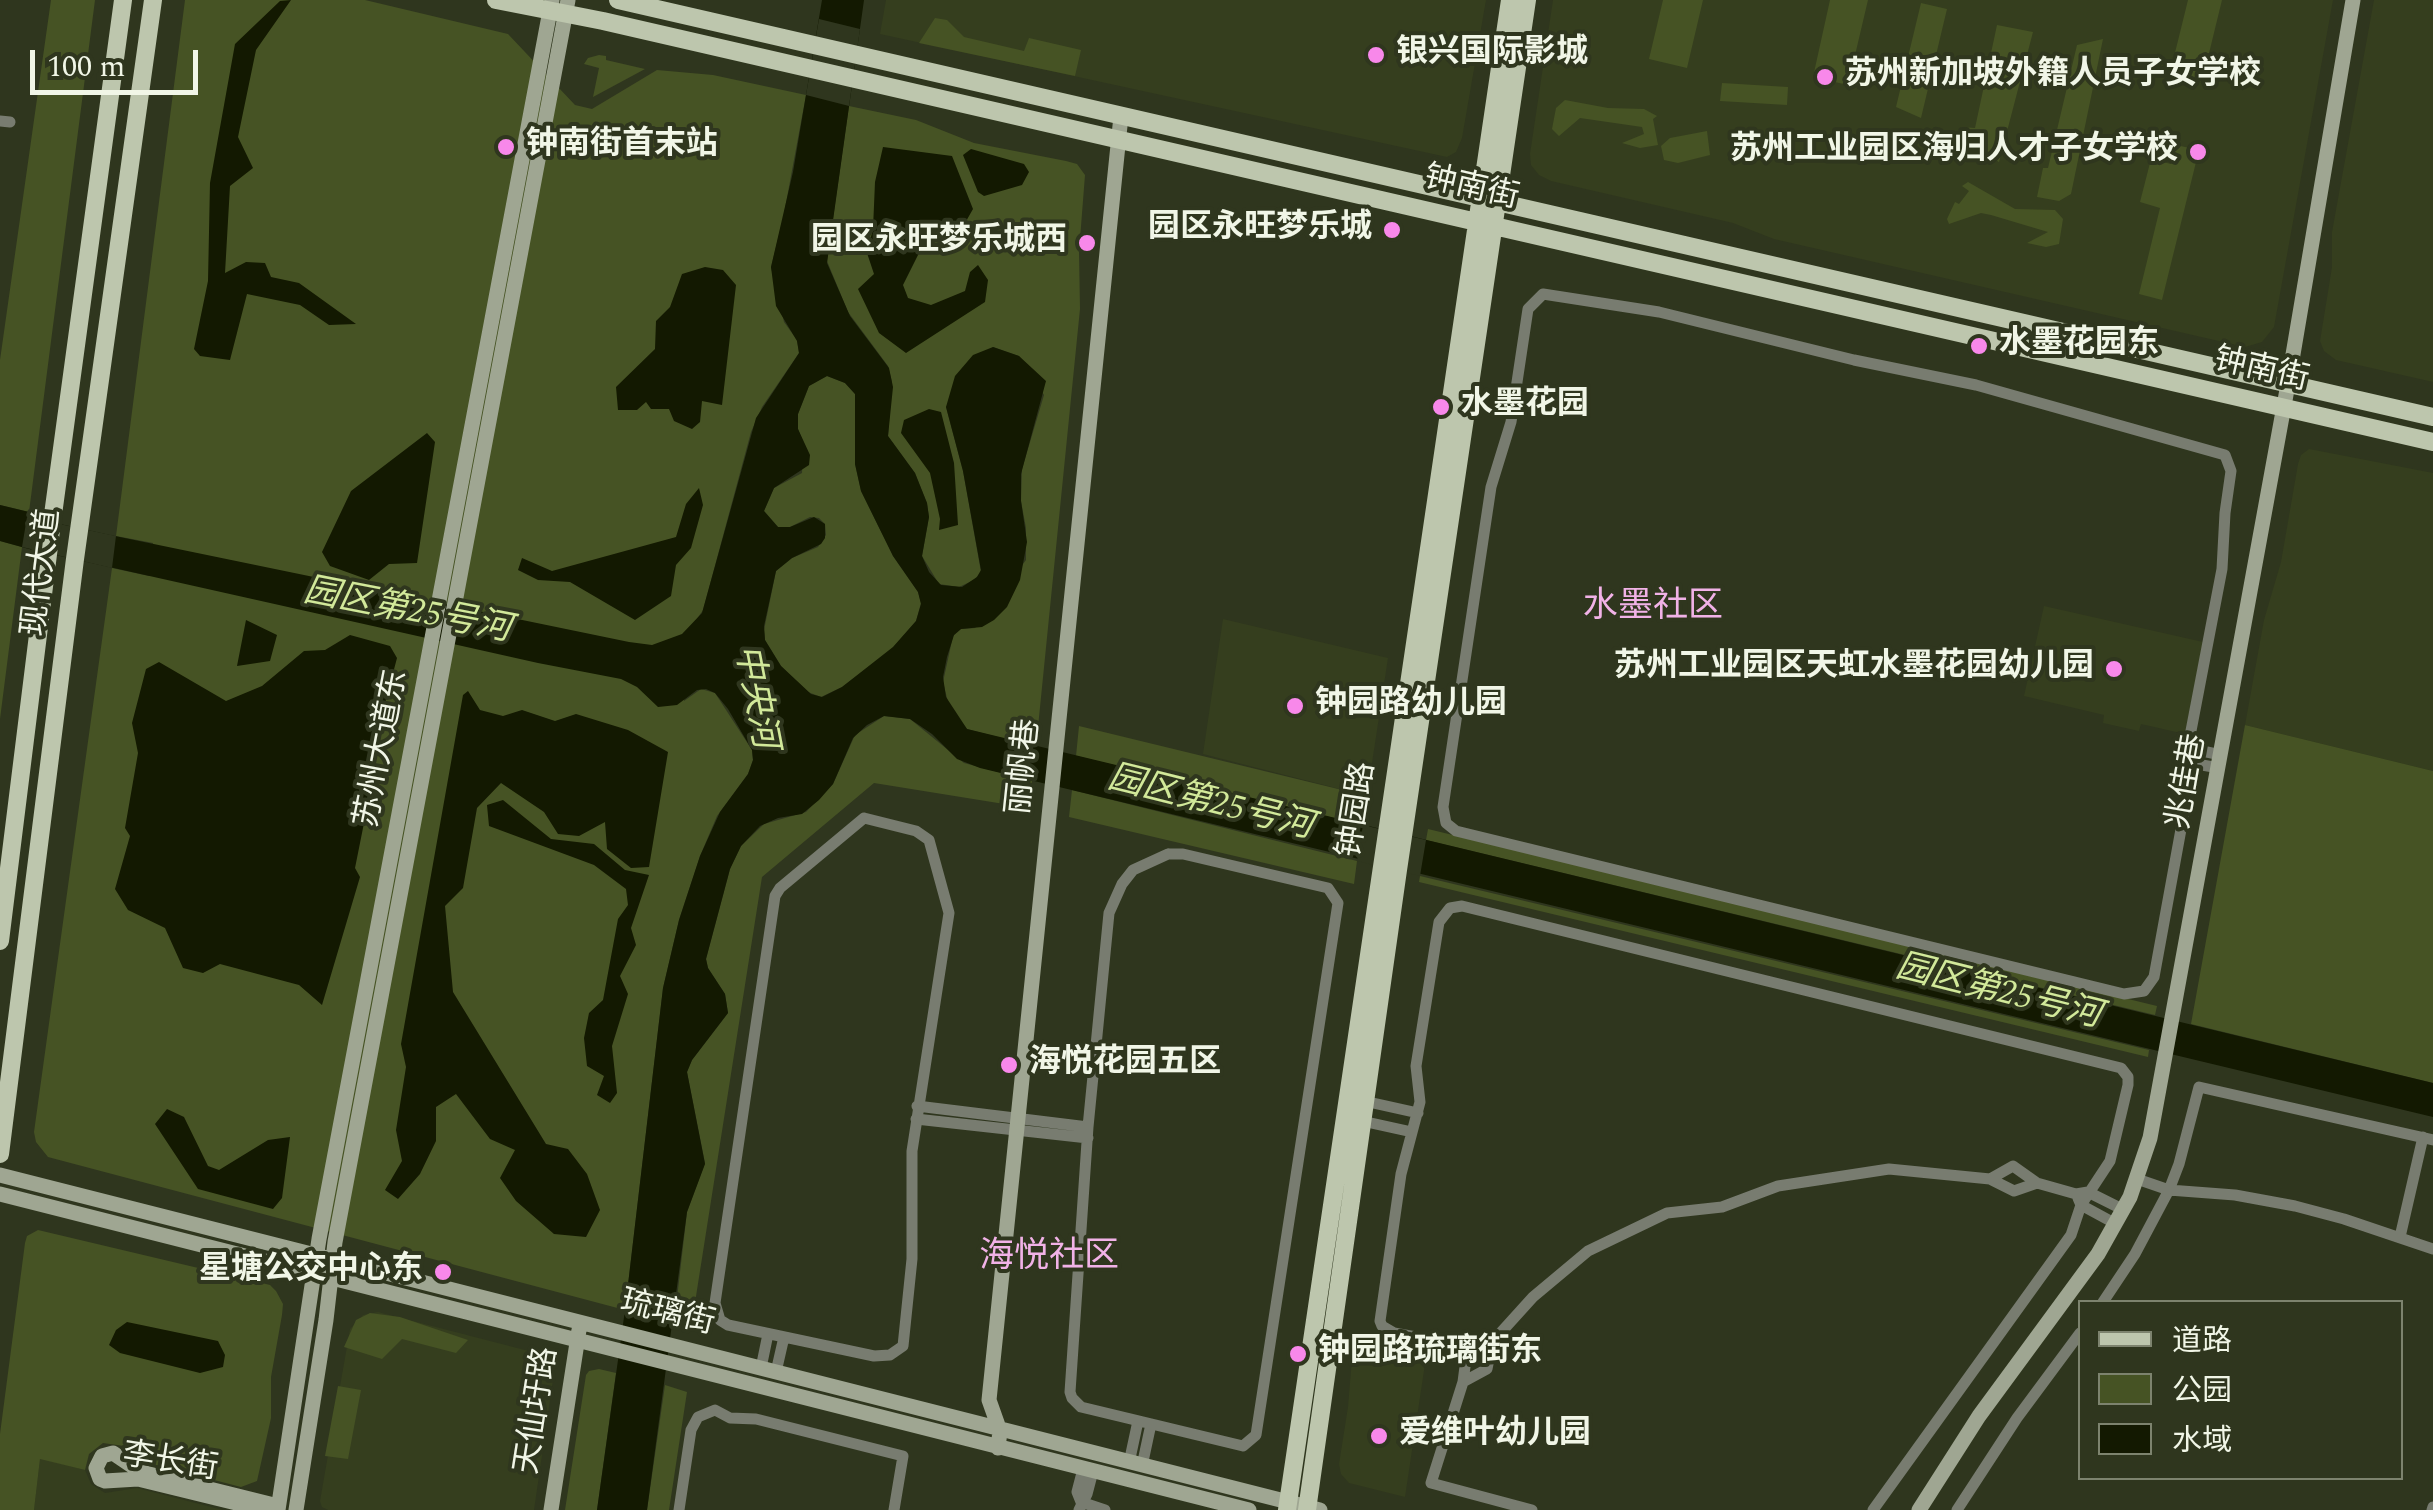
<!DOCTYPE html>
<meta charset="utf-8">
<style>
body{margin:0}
#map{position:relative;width:2433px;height:1510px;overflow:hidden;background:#2f361e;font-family:Spectral,"Noto Sans SC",serif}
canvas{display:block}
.legend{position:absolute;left:2078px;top:1300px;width:325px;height:180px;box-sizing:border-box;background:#2f361e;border:2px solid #7d836e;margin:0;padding:12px 18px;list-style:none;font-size:30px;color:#f1f6e7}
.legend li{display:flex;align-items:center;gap:20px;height:50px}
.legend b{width:50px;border:2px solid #7d836e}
.scale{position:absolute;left:30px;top:50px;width:168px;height:45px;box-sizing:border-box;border:5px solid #f1f6e7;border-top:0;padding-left:12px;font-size:30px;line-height:35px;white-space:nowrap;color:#f1f6e7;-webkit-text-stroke:8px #2f361e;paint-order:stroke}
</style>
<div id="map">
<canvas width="2433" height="1510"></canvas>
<ul class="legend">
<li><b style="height:12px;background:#bdc6ad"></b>道路</li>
<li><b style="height:28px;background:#465324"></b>公园</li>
<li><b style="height:28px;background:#131901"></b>水域</li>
</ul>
<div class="scale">100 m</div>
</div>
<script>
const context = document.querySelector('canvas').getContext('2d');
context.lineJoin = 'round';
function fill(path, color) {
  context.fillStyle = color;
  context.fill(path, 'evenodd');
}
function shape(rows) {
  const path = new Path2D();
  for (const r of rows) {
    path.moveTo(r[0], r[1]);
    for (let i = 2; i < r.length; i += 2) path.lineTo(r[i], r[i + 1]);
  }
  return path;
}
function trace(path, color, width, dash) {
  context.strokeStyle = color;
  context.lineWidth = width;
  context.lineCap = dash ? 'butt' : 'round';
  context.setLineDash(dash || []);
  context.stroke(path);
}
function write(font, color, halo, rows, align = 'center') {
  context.font = font + ' Spectral,"Noto Sans SC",serif';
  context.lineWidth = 8;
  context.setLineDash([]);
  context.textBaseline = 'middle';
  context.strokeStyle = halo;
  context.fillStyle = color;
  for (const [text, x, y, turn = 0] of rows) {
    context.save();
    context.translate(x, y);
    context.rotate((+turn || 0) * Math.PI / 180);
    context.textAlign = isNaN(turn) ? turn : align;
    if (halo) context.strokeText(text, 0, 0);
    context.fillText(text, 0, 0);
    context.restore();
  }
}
const built = shape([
 [886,0,1486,0,1462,138,1456,152,1447,157,880,34],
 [1553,0,2333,0,2274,327,2262,342,2245,347,1774,239,1733,223,1551,181,1539,175,1531,165,1530,154],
 [2374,0,2433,0,2433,382,2336,360,2324,351,2320,341,2332,267,2332,232],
 [2309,449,2433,473,2433,771,2245,725,2264,620,2281,562,2298,464,2301,455],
 [2044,606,2203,642,2185,734,2141,724,2139,731,2103,723,2104,715,2024,696],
 [1223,619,1388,658,1367,796,1203,754],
 [378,1312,548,1356,554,1373,534,1510,328,1510,322,1507,320,1501,350,1329,363,1315],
 [1354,1334,1428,1344,1405,1497,1349,1483,1341,1474,1339,1464,1348,1407],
 [40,1458,85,1470,91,1484,105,1493,137,1488,223,1510,34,1510]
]);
const green = shape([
 [51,0,95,0,29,512,0,505,0,360],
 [185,0,365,0,508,34,575,105,592,109,657,70,713,75,806,95,783,219,771,267,784,322,797,340,799,353,762,407,751,432,703,610,690,629,684,701,701,689,715,693,752,750,753,760,748,774,717,816,700,856,679,920,663,988,625,1310,48,1157,36,1142,34,1132,112,568,149,576,153,543,116,536],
 [1663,0,1703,0,1687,68,1649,59],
 [1830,0,1868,0,1848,85,1813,77],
 [2188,0,2222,0,2202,82,2170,73],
 [1921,3,1947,9,1921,118,1896,107],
 [935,18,947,20,964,37,1024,51,1029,38,1081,50,1075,76,919,43],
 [1997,25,2033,32,1999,162,1959,137,1961,127,1975,128],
 [2103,39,2071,194,2059,201,2037,197,2043,168,2048,168,2077,45],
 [599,55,606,56,606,60,645,69,593,97,599,68,584,64,588,58],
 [1722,83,1788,87,1787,105,1720,101],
 [1565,100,1608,108,1644,109,1657,116,1653,119,1658,145,1640,148,1622,143,1644,134,1642,127,1580,118,1559,136,1552,129,1556,108],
 [849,106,916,120,974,143,1066,161,1077,164,1085,175,1079,252,1080,309,1036,747,967,729,949,706,943,682,953,636,961,629,975,628,1026,560,1026,528,1021,501,1022,469,1044,395,1019,356,993,347,946,407,963,471,981,572,974,580,959,587,939,584,922,556,929,517,927,503,915,473,888,436,892,382,888,366,848,312,827,261],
 [1707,131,1710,155,1678,163,1664,160,1661,146,1670,138],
 [2176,145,2199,150,2162,300,2139,294,2160,208,2140,202,2151,159,2171,164],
 [1968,182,2015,209,2055,210,2063,219,2059,244,2046,247,2027,243,2048,232,1991,215,1981,213,1949,224,1947,219,1955,202,1959,204,1969,191,1962,186],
 [827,376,845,383,855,394,855,464,861,491,893,556,918,592,921,603,916,621,890,651,842,687,821,697,808,692,781,666,765,640,764,630,776,571,792,558,818,547,826,535,825,524,819,518,810,517,790,527,778,527,764,511,774,488,802,473,803,442,798,429,798,414,809,386],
 [0,541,22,547,0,719],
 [884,716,910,719,964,763,1032,781,1029,808,874,783,762,877,691,1328,674,1324,687,1212,705,1163,687,1072,692,1060,728,1013,725,994,708,968,706,959,730,869,741,846,764,824,806,812,833,784,855,735],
 [2245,725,2433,771,2433,1083,2191,1024],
 [1079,726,1367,796,1363,825,1076,756],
 [1072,790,1357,861,1354,884,1069,817],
 [1428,829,2157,1006,2155,1015,1426,840],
 [1420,876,2149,1050,2148,1057,1419,882],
 [38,1230,270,1285,276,1291,283,1304,282,1315,271,1377,271,1418,257,1481,241,1487,145,1462,124,1446,103,1443,89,1454,85,1470,40,1459,34,1510,0,1510,0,1434,25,1243,27,1236],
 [370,1313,400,1317,468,1340,456,1353,402,1339,382,1359,344,1347,356,1320],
 [599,1369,616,1373,597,1510,565,1510,586,1375,589,1371],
 [665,1385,687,1392,669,1510,647,1510],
 [338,1386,361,1390,348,1459,325,1456]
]);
const water = shape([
 [291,0,256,50,238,137,253,168,230,186,225,273,246,262,265,263,271,277,299,283,356,324,329,325,300,305,247,294,230,360,200,356,194,349,208,281,210,183,235,44,280,1],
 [822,0,864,0,827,263,850,316,889,368,893,387,888,436,915,473,927,503,929,517,922,556,929,572,941,585,962,587,977,577,981,570,963,471,946,407,955,376,973,355,993,347,1019,356,1046,381,1021,474,1021,501,1027,542,1020,580,1007,607,994,620,982,627,961,629,954,635,947,657,943,677,946,697,967,729,2433,1083,2433,1117,980,768,957,759,932,734,910,719,884,716,867,725,853,738,833,784,819,800,802,814,778,818,760,826,741,846,730,869,706,959,708,968,725,994,728,1013,692,1060,687,1072,705,1164,687,1212,647,1510,597,1510,625,1310,663,988,679,920,700,856,720,812,748,774,753,760,752,750,728,709,715,693,706,689,697,690,677,705,658,707,637,687,621,679,538,663,29,549,0,541,0,505,29,512,28,517,110,535,629,642,652,645,682,634,702,613,756,418,799,353,797,341,776,306,771,267,793,172],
 [827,376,845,383,855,394,855,464,861,491,893,556,918,592,921,604,916,621,893,647,842,687,822,697,811,694,781,666,765,640,764,626,776,571,792,558,821,544,825,538,825,524,814,517,790,527,778,527,764,511,774,488,809,465,810,455,798,429,798,414,809,386],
 [883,147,952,156,973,209,965,223,944,221,930,231,903,285,908,298,931,305,965,291,970,272,978,265,988,280,985,302,906,353,879,333,858,289,874,274,867,253,873,229,875,182],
 [971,149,1024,164,1029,172,1022,185,984,196,978,192,963,155],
 [705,267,723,270,736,285,722,405,702,401,700,422,692,429,674,421,669,409,651,409,646,402,637,410,618,410,616,387,655,349,656,321,670,307,682,274],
 [929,409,941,412,954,463,958,525,939,530,940,519,930,473,901,433,904,420],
 [427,433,435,442,417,563,389,564,369,580,330,566,322,552,351,491],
 [699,488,703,505,691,548,676,565,671,596,635,620,570,582,538,580,518,570,522,558,552,571,676,537,686,504],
 [246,620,277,635,270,661,237,666],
 [350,635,390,646,397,658,369,764,374,773,355,868,360,877,322,1005,299,985,220,964,203,973,183,968,165,928,128,910,115,889,130,836,125,828,138,753,132,723,146,669,159,662,226,701,262,686,304,651,325,650],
 [468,691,480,710,503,716,522,710,555,721,576,714,628,730,668,752,649,867,631,868,607,849,605,822,579,836,558,834,544,812,501,783,477,808,463,888,445,906,453,992,546,1144,568,1149,587,1174,600,1210,586,1237,554,1234,516,1201,500,1178,515,1150,490,1139,456,1094,436,1107,436,1141,420,1174,398,1199,385,1190,402,1161,396,1130,406,1067,401,1044,463,695],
 [503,800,551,839,594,844,625,870,649,875,631,928,636,945,620,976,628,994,612,1046,617,1093,610,1103,597,1095,604,1076,587,1066,584,1038,589,1013,603,1000,618,919,628,905,626,889,594,865,489,826,487,805],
 [167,1109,184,1117,208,1166,219,1170,268,1140,290,1137,282,1198,273,1209,198,1189,155,1124],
 [127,1322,218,1341,225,1355,223,1367,200,1373,120,1353,109,1345,116,1330]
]);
const pier = shape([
 [819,19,860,29,849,106,806,95],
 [27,517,116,536,112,568,22,547],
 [1363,825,1426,840,1420,876,1357,861]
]);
const street = shape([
 [0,121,10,122],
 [1543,294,1659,312,1854,360,1976,385,2225,455,2231,471,2225,513,2222,569,2185,762,2188,791,2154,977,2144,991,2124,994,1456,831,1446,823,1443,807,1491,487,1511,422,1528,309,1543,294],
 [2188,748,2221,755],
 [2185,762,2219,768],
 [864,818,916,831,929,840,949,913,912,1151,912,1259,903,1346,890,1355,874,1356,728,1325,720,1320,715,1303,775,896,780,888,864,818],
 [1168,854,1183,854,1328,888,1338,903,1256,1435,1243,1446,1081,1407,1072,1398,1070,1392,1088,1127,1109,913,1122,884,1133,870,1168,854],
 [1364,1101,1418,1113],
 [917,1106,1088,1127],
 [916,1119,1088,1138],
 [1362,1121,1412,1132],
 [1990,1179,2013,1166,2037,1183,2076,1194,2088,1192,2124,1210],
 [2137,1179,2169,1190,2235,1195,2295,1206,2344,1219,2433,1249],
 [2078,1198,2081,1205,2116,1224],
 [2400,1237,2423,1137],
 [2103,1302,2135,1254,2169,1190,2179,1164,2199,1087,2433,1140],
 [1466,1359,1438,1341,1394,1333,1382,1326,1380,1321,1401,1174,1420,1102,1416,1066,1439,922,1450,908,1462,906,2121,1068,2128,1077,2128,1085,2110,1161,2081,1205,2071,1235,1873,1510],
 [761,1368,768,1334],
 [776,1372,784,1337],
 [1463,1382,1487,1369,1489,1359,1485,1350],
 [1129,1463,1138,1421],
 [1142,1466,1151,1424],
 [1081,1502,1077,1492,1083,1469],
 [1081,1502,1105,1510],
 [679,1510,691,1430,698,1417,715,1410,730,1418,756,1419,903,1456,894,1510],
 [1079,1510,1087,1494,1093,1471],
 [1532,1510,1431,1483,1463,1382,1466,1359,1485,1350,1533,1297,1588,1251,1667,1213,1722,1207,1778,1186,1889,1169,1990,1179,2014,1191,2037,1183],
 [1957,1510,2017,1418,2080,1333],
 [2432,1510,2433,1507]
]);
const secondary = shape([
 [0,1175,1320,1510],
 [0,1194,1249,1510],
 [998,1448,1000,1431,989,1400,1121,116],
 [265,1510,138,1479,105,1481,100,1479,96,1468,102,1456,113,1453,141,1472,278,1506],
 [278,1510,319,1239,552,0],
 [296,1510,326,1320,335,1242,568,0],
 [551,1510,579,1330],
 [1919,1510,1979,1416,2098,1254,2130,1197,2150,1138,2288,384,2353,0]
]);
const primary = shape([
 [496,0,603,21,2433,442],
 [618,0,2433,417],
 [0,941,52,522,123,0],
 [0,1154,75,559,153,0],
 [1287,1510,1510,0],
 [1307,1510,1398,870,1527,0]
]);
const markers = [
 [1376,55,10,"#f888ea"],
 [1825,77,10,"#f888ea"],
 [506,147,10,"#f888ea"],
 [2198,152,10,"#f888ea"],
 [1392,230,10,"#f888ea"],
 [1087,243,10,"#f888ea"],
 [1979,346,10,"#f888ea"],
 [1441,407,10,"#f888ea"],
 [2114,669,10,"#f888ea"],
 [1295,706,10,"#f888ea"],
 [1009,1065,10,"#f888ea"],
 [443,1272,10,"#f888ea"],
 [1298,1354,10,"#f888ea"],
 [1379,1436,10,"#f888ea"]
];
const poiNames = [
 ["银兴国际影城",1396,55],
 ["苏州新加坡外籍人员子女学校",1845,77],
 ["钟南街首末站",526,147],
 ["苏州工业园区海归人才子女学校",2178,152,"right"],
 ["园区永旺梦乐城",1372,230,"right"],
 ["园区永旺梦乐城西",1067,243,"right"],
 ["水墨花园东",1999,346],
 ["水墨花园",1461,407],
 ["苏州工业园区天虹水墨花园幼儿园",2094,669,"right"],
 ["钟园路幼儿园",1315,706],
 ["海悦花园五区",1029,1065],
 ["星塘公交中心东",423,1272,"right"],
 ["钟园路琉璃街东",1318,1354],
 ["爱维叶幼儿园",1399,1436]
];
const streetNames = [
 ["钟南街",1471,190,13],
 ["钟南街",2261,372,13],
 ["现代大道",44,573,-83],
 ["苏州大道东",384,749,-79],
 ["丽帆巷",1026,767,-84],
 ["兆佳巷",2189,782,-80],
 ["钟园路",1359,810,-81],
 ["琉璃街",667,1315,14],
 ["天仙圩路",539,1411,-81],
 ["李长街",170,1464,9]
];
const neighbourhoodNames = [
 ["水墨社区",1653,609],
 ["海悦社区",1049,1259]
];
const waterNames = [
 ["园区第25号河",407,613,11],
 ["中央河",753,697,79],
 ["园区第25号河",1210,805,14],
 ["园区第25号河",1998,994,14]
];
fill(built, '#353e1e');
fill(green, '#465324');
fill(water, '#131901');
fill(pier, '#2f361e');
trace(street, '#787c70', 11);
trace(secondary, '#9fa692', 15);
trace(primary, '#bdc6ad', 18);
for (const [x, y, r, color] of markers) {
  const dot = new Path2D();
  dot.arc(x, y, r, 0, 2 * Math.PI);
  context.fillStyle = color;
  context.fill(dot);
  trace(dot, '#2f361e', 4);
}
write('bold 32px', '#f1f6e7', '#2f361e', poiNames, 'left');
write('32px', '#f1f6e7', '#2f361e', streetNames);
write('35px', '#f1b2e7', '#2f361e', neighbourhoodNames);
write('italic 35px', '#d2e99a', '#2f361e', waterNames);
</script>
